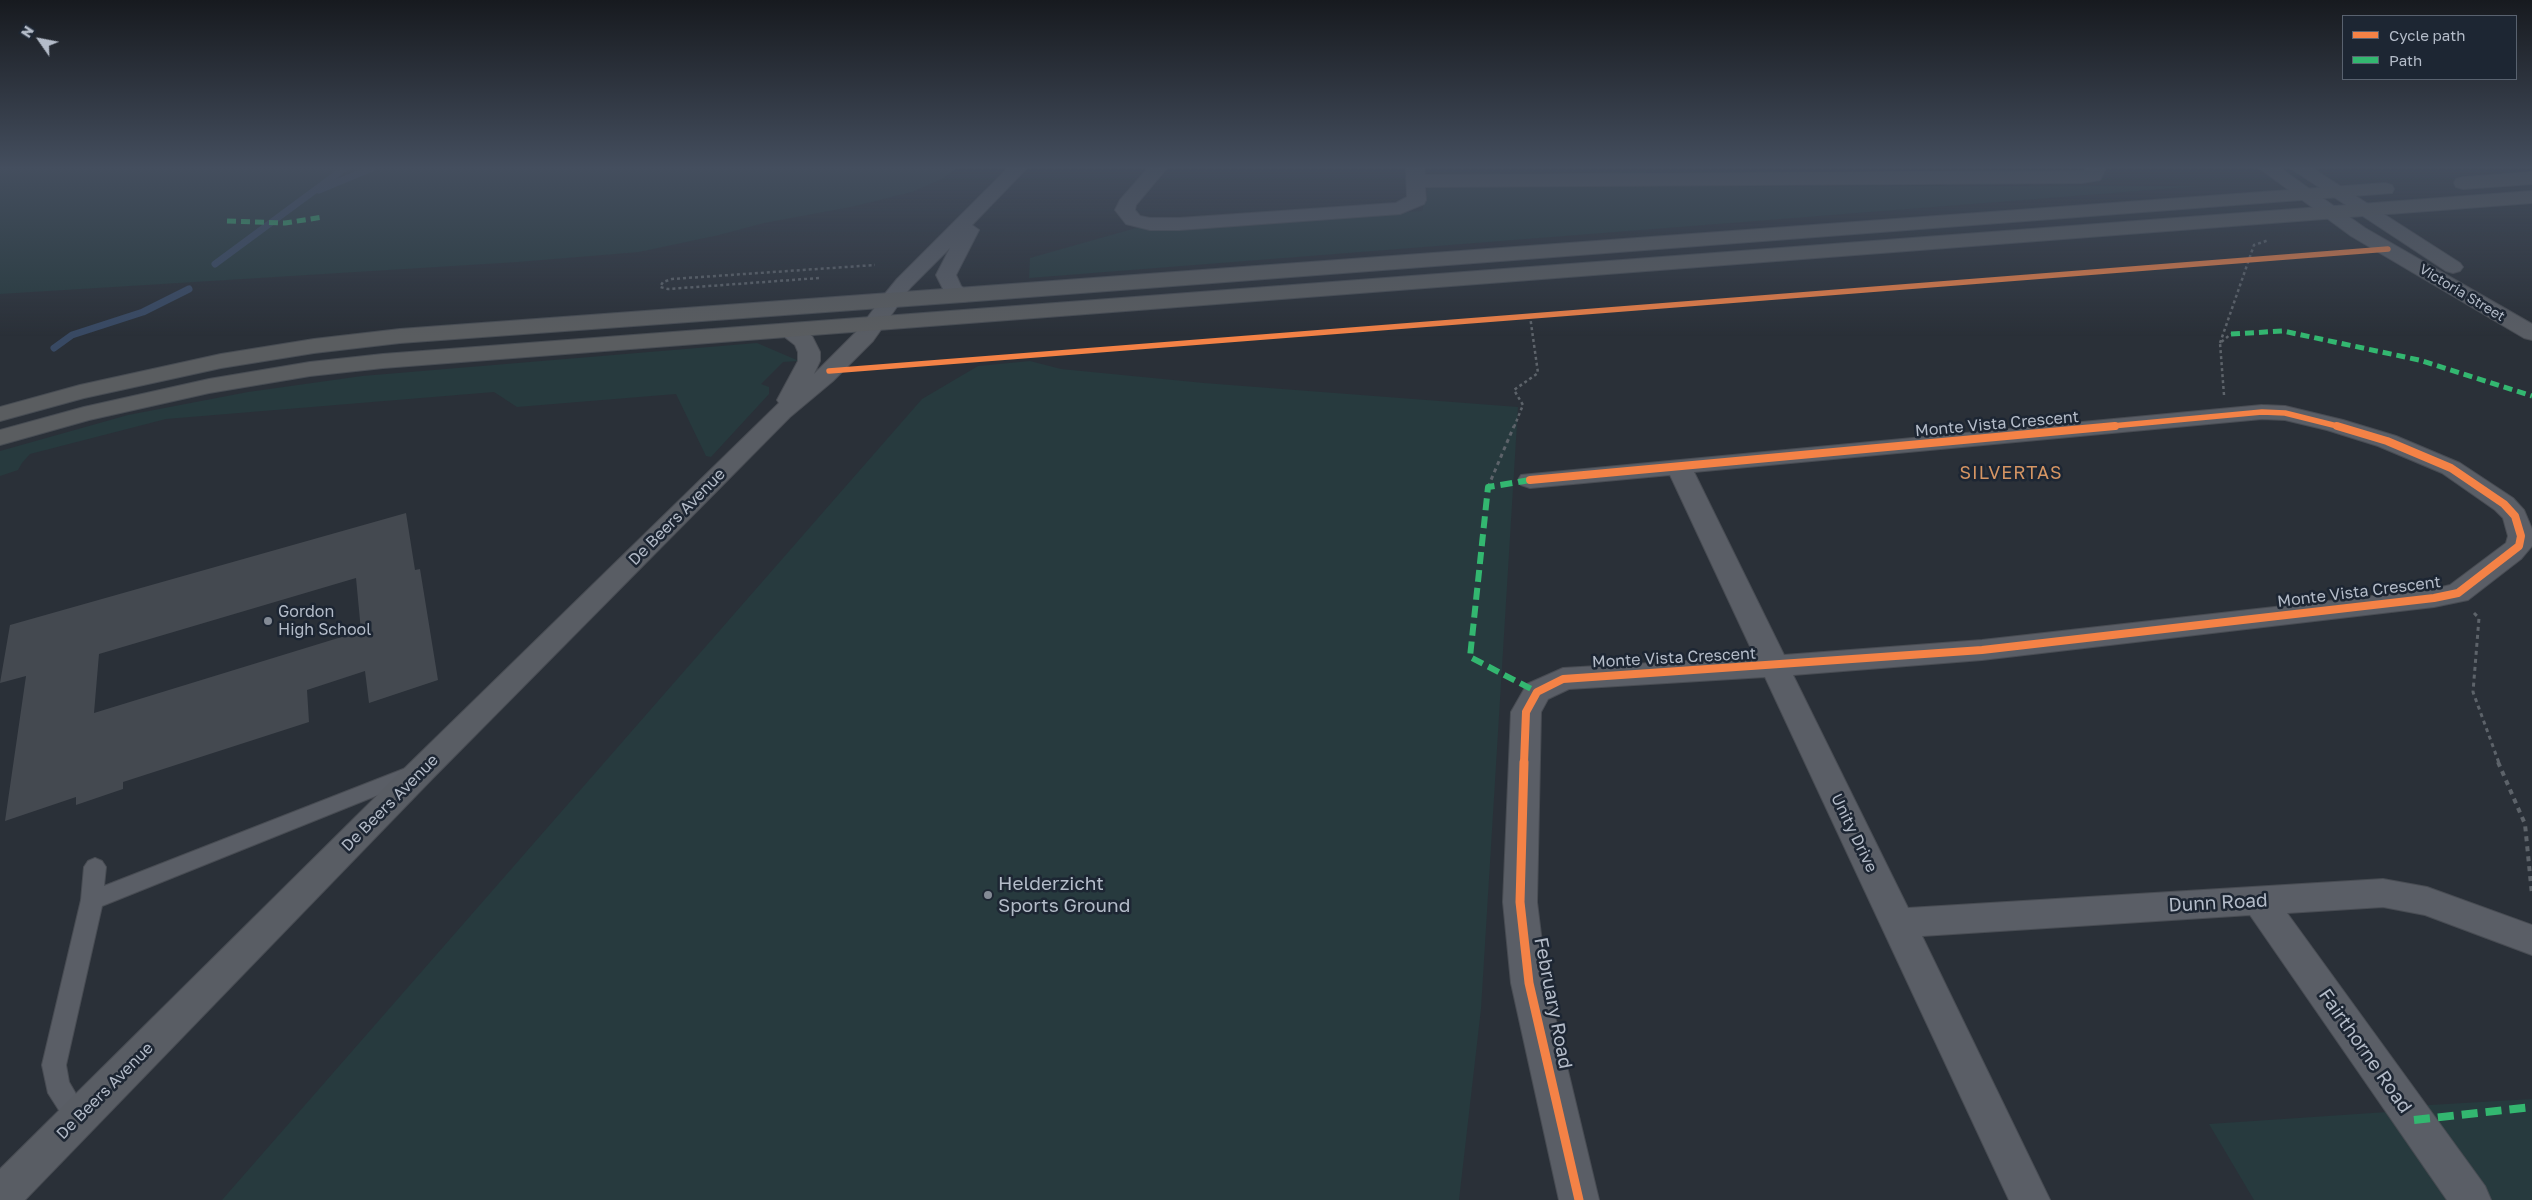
<!DOCTYPE html>
<style>
body{margin:0}
#map{position:relative;width:2532px;height:1200px;overflow:hidden;background:#2a3038;font-family:"Golos Text",sans-serif}
canvas{display:block}
.legend{position:absolute;left:2342px;top:15px;width:175px;height:65px;box-sizing:border-box;background:#1d2633;border:1px solid #59626f;margin:0;padding:6px 9px;list-style:none;font-size:15px;color:#b4bcc9}
.legend li{display:flex;align-items:center;gap:10px;height:25px}
.legend b{width:25px;border:1px solid #59626f}
.north{position:absolute;left:15px;top:15px;width:50px;height:50px;-webkit-text-stroke:4px #1d2633;paint-order:stroke;rotate:303deg;font-size:14px;font-weight:700;line-height:20px;text-align:center;color:#b4bcc9}
.north::after{content:'';display:block;margin:auto;width:18px;height:22px;background:#b4bcc9;clip-path:polygon(50% 0,100% 100%,50% 72%,0 100%)}
</style>
<div id="map">
<canvas width="2532" height="1200"></canvas>
<ul class="legend">
<li><b style="height:6px;background:#f48246"></b>Cycle path</li>
<li><b style="height:6px;background:#33b770"></b>Path</li>
</ul>
<div class="north">N</div>
</div>
<script>
const context = document.querySelector('canvas').getContext('2d');
context.lineJoin = 'round';
function fill(path, color) {
  context.fillStyle = color;
  context.fill(path, 'evenodd');
}
function shape(rows) {
  const path = new Path2D();
  for (const r of rows) {
    path.moveTo(r[0], r[1]);
    for (let i = 2; i < r.length; i += 2) path.lineTo(r[i], r[i + 1]);
  }
  return path;
}
function trace(path, color, width, dash) {
  context.strokeStyle = color;
  context.lineWidth = width;
  context.lineCap = dash ? 'butt' : 'round';
  context.setLineDash(dash || []);
  context.stroke(path);
}
function write(font, color, halo, rows, align = 'center') {
  context.font = font + ' "Golos Text",sans-serif';
  context.lineWidth = 5;
  context.setLineDash([]);
  context.textBaseline = 'middle';
  context.strokeStyle = halo;
  context.fillStyle = color;
  for (const [text, x, y, turn = 0] of rows) {
    context.save();
    context.translate(x, y);
    context.rotate((+turn || 0) * Math.PI / 180);
    context.textAlign = isNaN(turn) ? turn : align;
    if (halo) context.strokeText(text, 0, 0);
    context.fillText(text, 0, 0);
    context.restore();
  }
}
const green = shape([
 [0,168,957,168,944,178,912,192,851,207,764,223,719,235,639,252,518,262,0,294],
 [1429,185,2202,186,1029,278,1030,258,1143,226,1422,211],
 [757,343,799,361,783,362,761,384,769,387,769,394,711,457,706,456,676,394,517,407,494,392,166,419,30,454,22,463,18,470,0,476,0,451,128,415,248,392,362,376],
 [1030,361,1061,369,1204,383,1518,407,1481,1009,1459,1200,222,1200,922,399,978,366],
 [2532,1099,2532,1200,2479,1200,2413,1106],
 [2387,1112,2447,1200,2254,1200,2209,1124]
]);
const stream = shape([
 [319,190,372,168],
 [215,264,345,168],
 [54,348,72,335,143,312,189,289]
]);
const building = shape([
 [406,513,415,570,420,569,438,680,369,703,365,671,307,690,309,722,123,782,123,789,76,805,76,797,5,821,26,676,0,683,10,625],
 [356,578,361,631,94,713,99,654]
]);
const pathFar2 = shape([
 [819,278,668,289,660,287,663,282,672,279,875,265],
 [2220,343,2254,245,2269,240],
 [2224,395,2220,343,2231,334],
 [1514,427,1523,405,1514,390,1538,373,1530,316]
]);
const pathFar1 = shape([
 [1488,487,1514,426],
 [2474,613,2479,618,2473,692,2499,763]
]);
const path = shape([
 [2498,762,2525,824,2532,895]
]);
const lane = shape([
 [411,766,418,769,421,774,418,779,102,906,66,1065,69,1082,90,1118,87,1126,78,1130,69,1126,48,1093,42,1065,81,900,84,867,88,861,95,858,102,861,106,867,104,886,411,766]
]);
const street = shape([
 [1008,168,1027,168,972,225,979,230,956,275,961,286,974,296,970,300,963,302,956,300,945,293,936,275,950,248,911,287,897,305,890,307,883,305,879,301,897,279,1008,168],
 [1148,168,1167,168,1136,205,1135,210,1140,216,1150,218,1179,218,1396,203,1407,197,1406,168,1424,168,1425,175,2082,171,2086,171,2085,168,2104,168,2105,170,2100,180,2082,183,1425,187,1426,200,1424,204,1400,214,1179,230,1150,230,1126,224,1115,210,1120,200,1148,168],
 [2262,405,2285,406,2343,420,2396,436,2460,463,2513,498,2524,510,2532,529,2532,546,2521,559,2468,600,2434,607,1982,660,1793,675,1908,908,2383,879,2427,887,2532,925,2532,955,2425,915,2383,907,2287,913,2485,1186,2491,1200,2447,1200,2250,915,1922,936,2050,1200,2009,1200,1765,677,1569,689,1548,699,1541,712,1537,902,1547,983,1599,1200,1559,1200,1511,983,1503,902,1511,712,1527,684,1563,668,1755,657,1670,475,1530,488,1521,485,1518,480,1521,475,2262,405],
 [2262,419,2285,420,2327,430,2378,446,2442,473,2495,510,2503,518,2508,536,2506,543,2450,585,2434,589,1982,640,1784,655,1694,472,2262,419]
]);
const secondary = shape([
 [2259,168,2280,168,2365,228,2532,324,2532,340,2524,338,2351,236,2259,168],
 [2290,168,2312,168,2460,263,2463,267,2460,271,2453,273,2446,271,2290,168],
 [890,295,897,297,901,301,873,341,833,381,790,417,433,778,25,1200,0,1200,0,1169,411,762,779,403,777,400,798,361,798,352,795,345,777,331,780,326,788,324,796,326,812,336,820,352,820,361,814,374,857,331,883,297,890,295]
]);
const highway = shape([
 [2532,172,2532,184,2463,189,2456,187,2454,183,2456,179,2463,177,2532,172],
 [2385,183,2392,185,2394,189,2392,193,963,302,400,343,314,353,221,368,84,398,0,421,0,407,80,385,221,354,314,339,400,329,2385,183],
 [2532,191,2532,203,383,368,310,376,209,393,89,420,0,445,0,430,84,407,209,379,310,362,383,354,2532,191]
]);
const quietFar2 = shape([
 [227,221,285,223,323,217],
 [2231,334,2283,331,2419,360,2532,396]
]);
const quietFar1 = shape([
 [1530,480,1488,487,1470,657,1537,692]
]);
const quiet = shape([
 [2414,1120,2532,1107]
]);
const cyclewayFar2 = shape([
 [829,371,2388,249],
 [2101,427,2262,412,2285,413,2341,427]
]);
const cyclewayFar1 = shape([
 [1530,480,2115,426],
 [1524,763,1526,712,1537,692,1563,679,1982,650,2434,598,2458,593,2519,546,2521,536,2515,516,2504,504,2451,468,2387,441,2337,426]
]);
const cycleway = shape([
 [1524,762,1520,902,1529,983,1579,1200]
]);
const markers = [
 [268,621,5,"#848b96"],
 [988,895,5,"#848b96"]
];
const farStreetnames = [
 ["Victoria Street",2462,293,31]
];
const streetNames = [
 ["Monte Vista Crescent",1997,424,-5],
 ["De Beers Avenue",677,517,-45],
 ["Monte Vista Crescent",2359,592,-7],
 ["Monte Vista Crescent",1674,658,-3],
 ["De Beers Avenue",390,803,-45],
 ["Unity Drive",1854,833,64],
 ["De Beers Avenue",105,1091,-45]
];
const poiNames = [
 ["Gordon",278,612],
 ["High School",278,630]
];
const neighbourhoodNames = [
 ["SILVERTAS",2011,473]
];
const nearPoinames = [
 ["Helderzicht",998,884],
 ["Sports Ground",998,906]
];
const nearStreetnames = [
 ["Dunn Road",2218,903,-3],
 ["February Road",1553,1003,79],
 ["Fairthorne Road",2365,1051,55]
];
fill(green, '#273a3e');
trace(stream, '#384963', 7);
fill(building, '#444950');
trace(lane, '#484c53', 2);
trace(street, '#484c53', 2);
trace(secondary, '#484c53', 2);
trace(highway, '#474c53', 2);
trace(pathFar2, '#5d636a', 2.5, [3, 3]);
trace(pathFar1, '#5d636a', 3, [4, 4]);
trace(path, '#5d636a', 4, [5, 5]);
fill(lane, '#5a5e66');
fill(street, '#5a5e66');
fill(secondary, '#595d64');
fill(highway, '#5a5d60');
trace(quietFar2, '#33b770', 5, [9, 5]);
trace(quietFar1, '#33b770', 6, [12, 6]);
trace(quiet, '#33b770', 8, [16, 8]);
trace(cyclewayFar2, '#f48246', 5.5);
trace(cyclewayFar1, '#f48246', 8);
trace(cycleway, '#f48246', 9);
const sky = context.createLinearGradient(0, 0, 0, 336);
sky.addColorStop(0, '#171a1f');
sky.addColorStop(0.5, '#444e5e');
sky.addColorStop(1, '#444e5e00');
context.fillStyle = sky;
context.fillRect(0, 0, 2532, 336);
for (const [x, y, r, color] of markers) {
  const dot = new Path2D();
  dot.arc(x, y, r, 0, 2 * Math.PI);
  context.fillStyle = color;
  context.fill(dot);
  trace(dot, '#1d2633', 2);
}
write('14px', '#b4bcc9', '#1d2633', farStreetnames);
write('16px', '#b4bcc9', '#1d2633', streetNames);
write('16px', '#b4bcc9', '#1d2633', poiNames, 'left');
context.letterSpacing = '1px';
write('18px', '#d59563', '#1d2633', neighbourhoodNames);
context.letterSpacing = '0px';
write('19px', '#b4bcc9', '#1d2633', nearPoinames, 'left');
write('19px', '#b4bcc9', '#1d2633', nearStreetnames);
</script>
